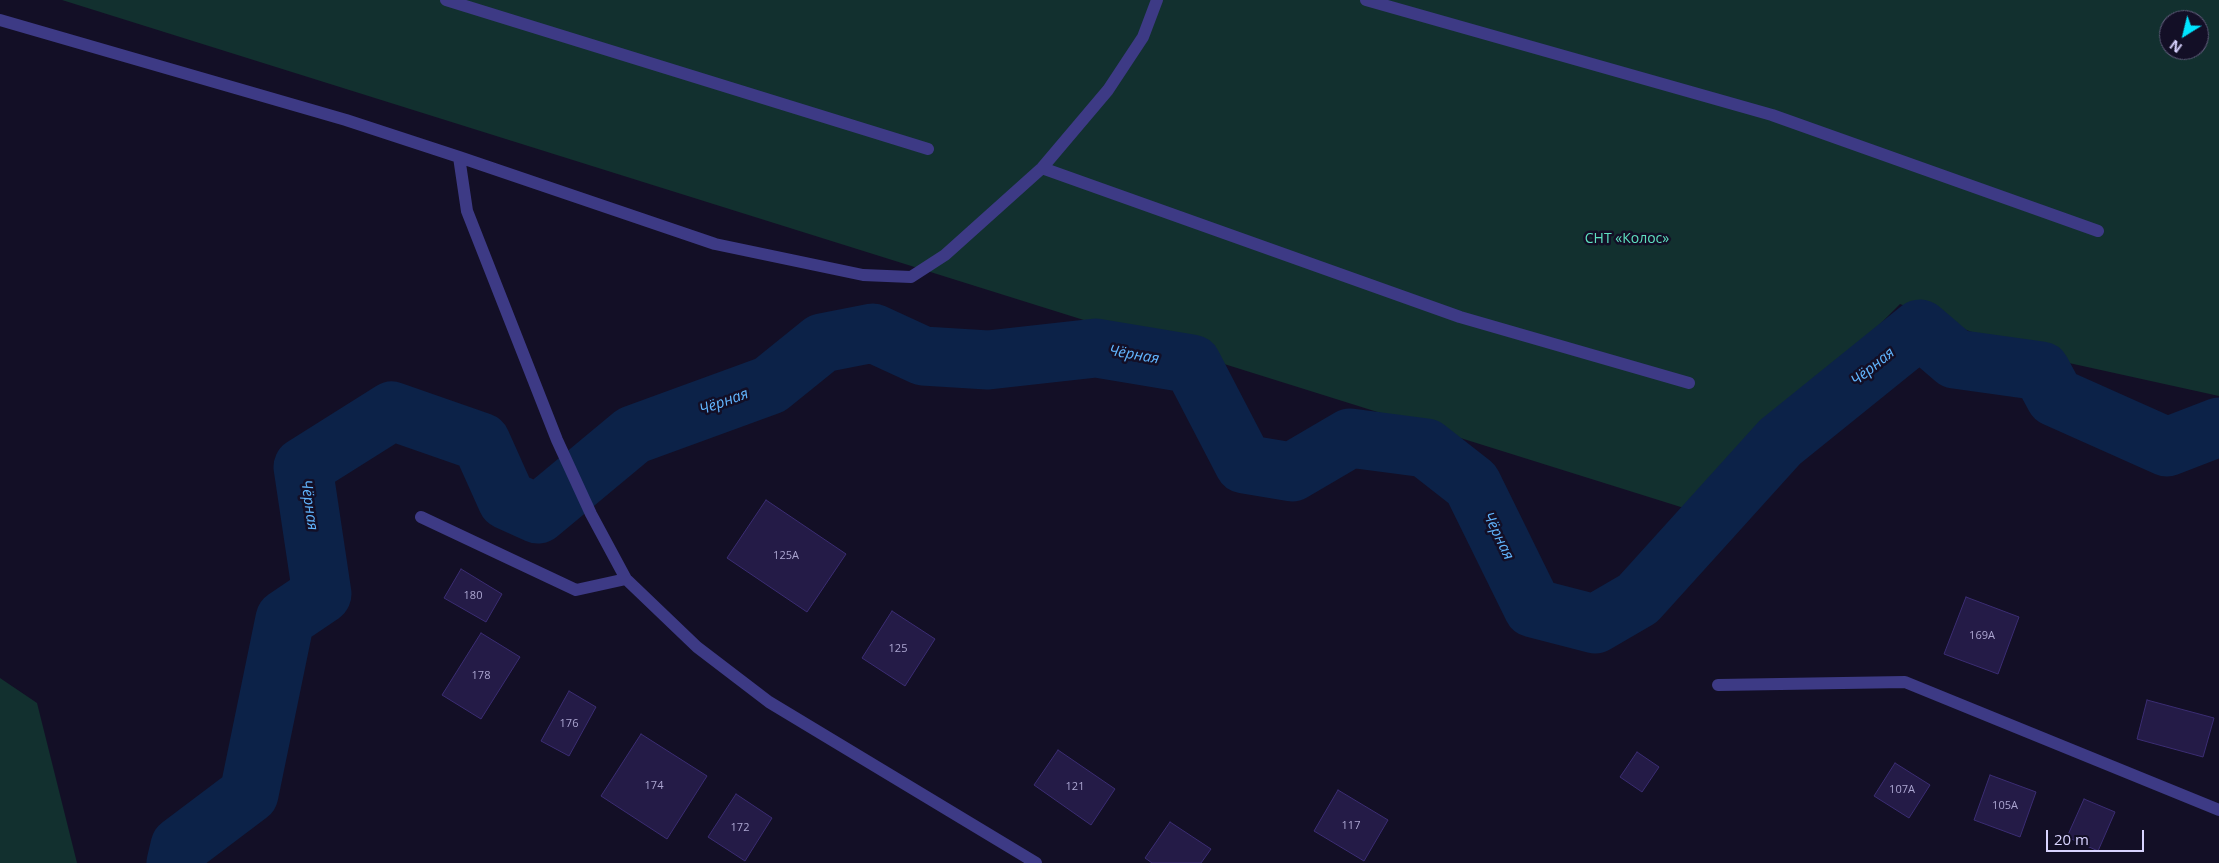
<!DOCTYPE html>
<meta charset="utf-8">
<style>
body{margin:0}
#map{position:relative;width:2219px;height:863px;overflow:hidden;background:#130f26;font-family:"Open Sans",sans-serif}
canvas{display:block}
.north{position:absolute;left:2159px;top:10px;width:50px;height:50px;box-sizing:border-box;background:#130f26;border:1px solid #625e7d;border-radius:50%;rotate:216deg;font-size:14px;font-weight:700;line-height:20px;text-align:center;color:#d9d4ff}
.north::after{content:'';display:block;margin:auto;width:18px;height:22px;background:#00e5ff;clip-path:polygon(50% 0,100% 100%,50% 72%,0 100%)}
.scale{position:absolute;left:2046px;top:830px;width:98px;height:22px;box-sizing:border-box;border:2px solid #d9d4ff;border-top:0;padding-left:6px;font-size:15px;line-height:18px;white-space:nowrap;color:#d9d4ff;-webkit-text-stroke:4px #130f26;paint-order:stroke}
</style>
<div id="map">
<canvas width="2219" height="863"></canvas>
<div class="north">N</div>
<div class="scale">20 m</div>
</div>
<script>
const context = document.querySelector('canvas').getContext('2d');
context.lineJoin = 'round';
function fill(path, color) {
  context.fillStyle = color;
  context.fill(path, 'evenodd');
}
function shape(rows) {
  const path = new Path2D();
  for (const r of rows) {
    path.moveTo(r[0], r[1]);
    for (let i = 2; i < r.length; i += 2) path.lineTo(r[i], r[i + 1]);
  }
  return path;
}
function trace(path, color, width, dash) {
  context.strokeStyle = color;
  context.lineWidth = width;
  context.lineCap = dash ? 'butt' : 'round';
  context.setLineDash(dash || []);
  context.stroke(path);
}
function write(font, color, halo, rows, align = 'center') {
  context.font = font + ' "Open Sans",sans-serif';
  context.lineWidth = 5;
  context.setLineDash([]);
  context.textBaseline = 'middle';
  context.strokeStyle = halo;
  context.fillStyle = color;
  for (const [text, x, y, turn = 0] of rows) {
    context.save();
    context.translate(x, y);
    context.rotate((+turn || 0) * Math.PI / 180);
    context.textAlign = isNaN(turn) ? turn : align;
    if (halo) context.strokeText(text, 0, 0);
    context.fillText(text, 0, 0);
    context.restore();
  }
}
const green = shape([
 [62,0,2219,0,2219,396,2028,354,1900,304,1746,458,1684,508],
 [2169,20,2199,20,2199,50,2169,50],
 [0,678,37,703,77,863,0,863]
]);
const river = shape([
 [176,863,180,846,249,794,285,619,322,594,303,467,392,411,481,442,507,500,538,514,633,435,770,385,822,343,873,333,923,356,988,360,1096,348,1192,364,1244,464,1292,472,1350,438,1426,448,1472,484,1533,608,1595,624,1638,599,1780,442,1920,329,1955,359,2041,371,2055,397,2167,447,2219,427]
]);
const building = shape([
 [766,500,846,554,807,612,727,558,766,500],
 [461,569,502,594,486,622,444,598,461,569],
 [1966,597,2019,617,1998,674,1944,654,1966,597],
 [892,611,935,639,905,686,862,658,892,611],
 [481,633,520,657,481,719,442,695,481,633],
 [569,691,596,707,569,756,541,741,569,691],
 [2147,700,2214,718,2203,757,2137,739,2147,700],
 [641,734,707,776,667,839,601,796,641,734],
 [1058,750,1115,789,1091,825,1034,785,1058,750],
 [1637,752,1659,767,1642,792,1620,777,1637,752],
 [1895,763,1930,785,1909,818,1874,796,1895,763],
 [1990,775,2036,792,2020,837,1974,820,1990,775],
 [1338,790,1388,820,1364,861,1314,831,1338,790],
 [736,794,772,818,745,861,708,837,736,794],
 [2084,799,2115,812,2098,851,2067,837,2084,799],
 [1170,822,1211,849,1201,863,1152,863,1145,858,1170,822]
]);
const minor = shape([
 [446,0,928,149],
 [1366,0,1772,115,2098,231],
 [0,20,346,120,459,157,467,211,557,440,591,514,626,579,697,647,769,702,1036,863],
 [459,157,715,244,863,275,911,277,945,255,1042,168,1108,90,1143,37,1157,0],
 [1042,168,1460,317,1689,383],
 [421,517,576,590,626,579],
 [1718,685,1905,682,2219,810]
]);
const numberNames = [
 ["125А",786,556],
 ["180",473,596],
 ["169А",1982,636],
 ["125",898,649],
 ["178",481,676],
 ["176",569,724],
 ["174",654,786],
 ["121",1075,787],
 ["107А",1902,790],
 ["105А",2005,806],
 ["117",1351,826],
 ["172",740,828]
];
const parkNames = [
 ["СНТ «Колос»",1627,239]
];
const waterNames = [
 ["Чёрная",1134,355,10],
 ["Чёрная",1873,367,-39],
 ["Чёрная",724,402,-20],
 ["Чёрная",309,505,82],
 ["Чёрная",1498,536,64]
];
fill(green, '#12302f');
trace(river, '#0c2248', 59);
fill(building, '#241b47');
trace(building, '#3b2d73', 1);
trace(minor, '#3d3a85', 12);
write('11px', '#aca6d1', null, numberNames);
write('14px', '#5fe0c0', '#130f26', parkNames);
write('italic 15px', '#62b6ff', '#130f26', waterNames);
</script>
